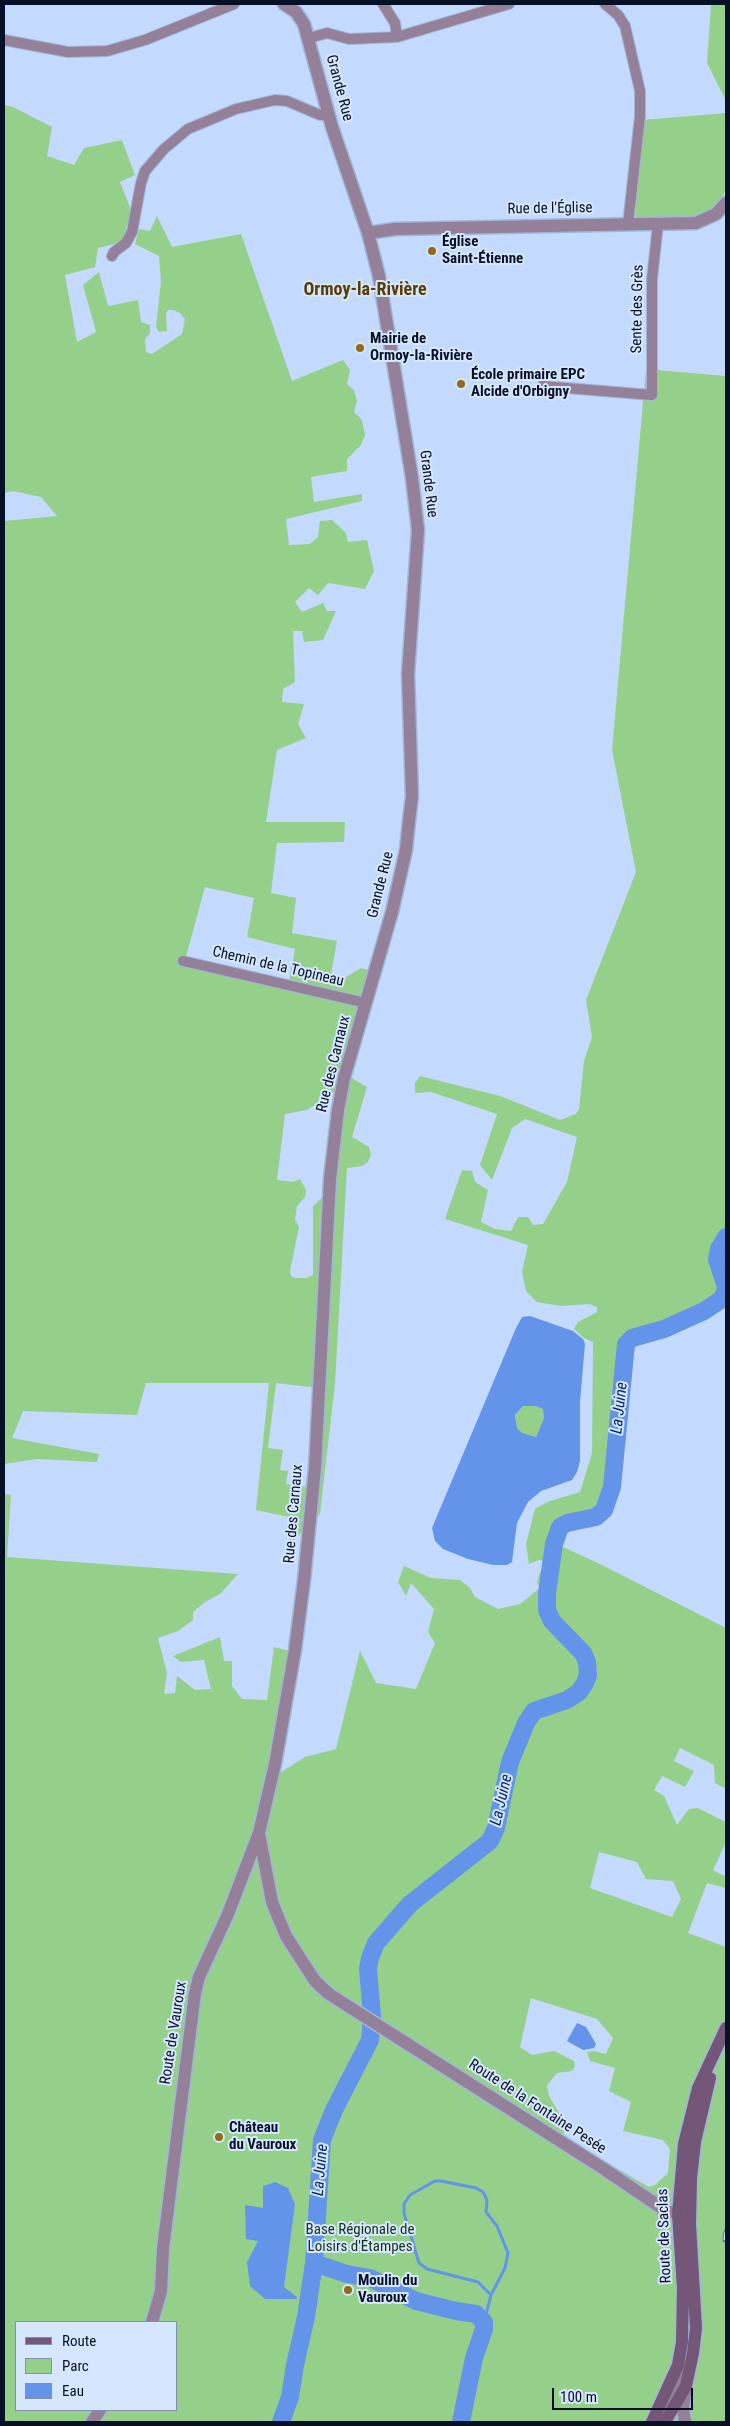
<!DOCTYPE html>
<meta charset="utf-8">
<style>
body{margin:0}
#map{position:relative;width:730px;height:2426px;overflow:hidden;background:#c3d9fe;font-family:"Roboto Condensed",sans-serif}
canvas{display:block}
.frame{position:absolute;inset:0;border:5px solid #061126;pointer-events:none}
.legend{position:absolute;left:15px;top:2321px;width:162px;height:90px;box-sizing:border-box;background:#d7e6ff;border:1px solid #8391a8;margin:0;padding:6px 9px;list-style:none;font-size:15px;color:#061126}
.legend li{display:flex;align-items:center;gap:10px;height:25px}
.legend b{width:25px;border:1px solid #8391a8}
.scale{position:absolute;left:552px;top:2388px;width:141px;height:22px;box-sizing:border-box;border:2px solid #061126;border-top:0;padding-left:6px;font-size:15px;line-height:18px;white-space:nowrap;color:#061126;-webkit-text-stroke:4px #d7e6ff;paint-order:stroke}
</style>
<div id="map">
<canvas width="730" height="2426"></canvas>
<div class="frame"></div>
<ul class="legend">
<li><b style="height:6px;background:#735678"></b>Route</li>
<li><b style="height:14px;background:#94d08a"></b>Parc</li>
<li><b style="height:14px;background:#6394ea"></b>Eau</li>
</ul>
<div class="scale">100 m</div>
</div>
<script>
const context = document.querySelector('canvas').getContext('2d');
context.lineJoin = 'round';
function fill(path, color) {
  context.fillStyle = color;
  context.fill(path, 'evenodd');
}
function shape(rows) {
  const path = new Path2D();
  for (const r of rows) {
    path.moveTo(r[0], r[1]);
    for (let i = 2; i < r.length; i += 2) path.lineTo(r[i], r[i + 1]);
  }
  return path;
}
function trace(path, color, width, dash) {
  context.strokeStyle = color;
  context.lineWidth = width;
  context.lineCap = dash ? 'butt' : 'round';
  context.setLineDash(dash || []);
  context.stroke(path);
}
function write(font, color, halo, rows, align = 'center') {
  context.font = font + ' "Roboto Condensed",sans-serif';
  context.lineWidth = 4;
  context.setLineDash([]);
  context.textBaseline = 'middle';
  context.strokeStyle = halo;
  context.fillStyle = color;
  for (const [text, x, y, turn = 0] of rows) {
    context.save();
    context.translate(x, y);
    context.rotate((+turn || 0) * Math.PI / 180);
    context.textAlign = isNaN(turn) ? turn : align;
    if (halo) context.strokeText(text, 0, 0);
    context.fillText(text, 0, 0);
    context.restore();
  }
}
const green = shape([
 [711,4,726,4,726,101,707,63],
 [4,105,13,107,52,127,47,156,74,165,84,148,122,140,135,175,120,182,133,215,126,227,128,236,119,243,98,248,95,267,65,275,77,342,96,332,83,285,99,272,108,306,138,300,141,322,150,325,150,333,145,339,146,352,152,354,182,334,185,319,180,313,173,310,168,310,166,313,167,331,159,332,156,327,161,281,159,256,135,244,139,229,150,231,157,216,172,247,241,234,292,381,343,360,350,370,347,384,354,390,357,401,354,412,362,420,365,435,361,445,347,459,347,471,311,477,314,502,362,494,362,501,286,519,289,545,310,544,318,537,320,521,332,520,346,533,348,542,367,540,374,571,365,589,328,583,318,595,309,588,295,602,302,612,323,603,327,611,336,611,323,640,304,642,302,631,293,631,295,682,283,689,282,702,304,704,298,724,306,738,277,750,266,822,345,822,344,842,277,843,271,893,296,898,292,933,337,941,330,980,333,985,361,968,370,970,340,1071,367,1087,352,1137,369,1147,371,1155,368,1162,362,1166,347,1168,335,1384,320,1514,290,1544,289,1517,256,1510,269,1383,146,1383,137,1415,23,1411,12,1438,99,1454,97,1462,37,1459,4,1464,4,521,57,516,41,497,13,491,4,493],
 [205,887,254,898,247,937,295,949,288,987,184,964],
 [335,1092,324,1196,313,1206,313,1275,306,1278,295,1278,291,1276,290,1271,299,1227,295,1219,297,1206,305,1197,306,1190,300,1179,293,1182,277,1180,285,1114,307,1110],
 [276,1383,319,1388,307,1487,286,1484,288,1471,280,1470,283,1450,268,1448],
 [726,113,726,190,715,210,693,217,635,220,642,120],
 [646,369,726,376,726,1305,707,1318,673,1332,643,1341,632,1349,625,1447,618,1447,611,1491,604,1509,597,1517,567,1523,560,1528,554,1543,600,1564,726,1628,726,1789,715,1783,714,1765,680,1748,674,1761,694,1771,685,1787,662,1776,654,1790,664,1796,677,1825,689,1809,698,1808,726,1822,726,1842,713,1870,726,1877,726,1888,707,1883,688,1933,726,1947,726,2422,4,2422,4,1494,11,1495,7,1557,238,1574,220,1594,205,1602,193,1612,193,1620,178,1631,158,1638,167,1673,164,1694,175,1693,177,1676,195,1690,211,1689,204,1660,181,1662,173,1656,220,1637,224,1661,232,1661,232,1686,242,1699,267,1700,274,1647,289,1651,282,1699,264,1783,305,1757,336,1749,360,1651,376,1683,416,1689,435,1643,428,1632,434,1609,411,1583,406,1596,398,1582,404,1566,431,1578,460,1580,470,1588,475,1597,498,1609,520,1604,540,1588,537,1582,540,1572,546,1567,546,1561,539,1560,529,1564,526,1544,535,1509,547,1502,580,1492,592,1453,593,1342,584,1338,574,1329,578,1322,597,1312,597,1307,589,1304,561,1306,537,1302,526,1291,522,1272,528,1245,445,1219,462,1170,472,1171,475,1182,488,1190,481,1222,495,1229,511,1231,518,1217,528,1217,533,1225,543,1224,567,1182,577,1137,525,1119,512,1128,492,1180,480,1165,497,1114,431,1092,415,1093,415,1083,420,1076,500,1096,560,1120,576,1114,579,1109,584,1061,592,1037,586,1000,636,872,612,750],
 [599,1852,637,1862,646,1879,673,1881,681,1899,672,1917,590,1888],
 [531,1998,597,2019,613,2038,606,2054,594,2051,587,2052,590,2061,615,2068,609,2091,631,2102,623,2131,663,2140,670,2149,668,2173,655,2185,649,2187,562,2137,567,2126,549,2096,547,2085,557,2073,572,2071,575,2066,574,2061,554,2051,532,2055,520,2047],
 [16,2322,176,2322,176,2410,16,2410],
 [523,1406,535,1406,543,1409,544,1418,536,1437,521,1433,517,1428,515,1415]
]);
const water = shape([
 [530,1316,573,1331,583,1339,585,1344,580,1402,580,1461,577,1472,572,1480,541,1491,528,1502,517,1523,512,1562,507,1565,493,1565,468,1559,443,1549,435,1541,432,1528,516,1328,522,1317],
 [523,1406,535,1406,543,1409,544,1418,536,1437,522,1433,517,1428,515,1415],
 [577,2023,586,2027,596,2044,594,2048,583,2050,567,2041],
 [275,2182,288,2188,295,2204,284,2287,297,2297,297,2299,265,2299,250,2286,247,2262,258,2241,246,2239,245,2205,263,2208,263,2186]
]);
const stream = shape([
 [484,2322,491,2295,505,2268,508,2253,497,2226,486,2212,487,2200,483,2192,476,2188,441,2181,435,2181,410,2195,404,2204,404,2213,419,2263,427,2269,478,2282,491,2295]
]);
const river = shape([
 [726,1237,719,1249,717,1259,726,1287],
 [314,2263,347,2274,370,2278,416,2301,456,2311,476,2314,484,2322,484,2329,474,2358,461,2422],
 [281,2422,290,2397,295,2365,306,2317,314,2263,322,2140,334,2110,370,2040,372,2016,368,1969,370,1958,376,1943,410,1904,490,1841,496,1828,510,1762,526,1723,534,1711,567,1700,579,1692,585,1683,588,1675,587,1662,583,1653,552,1621,547,1610,547,1593,554,1544,560,1527,567,1523,596,1517,604,1510,612,1487,626,1344,632,1338,664,1329,704,1311,722,1299,726,1290]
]);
const minor = shape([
 [383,4,395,23,397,37],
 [605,4,618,15,625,26,640,91,640,116,628,224],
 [309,38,327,33,349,39,397,37,509,4],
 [4,40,68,52,107,51,145,40,234,4],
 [112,256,114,252,126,243,132,232,141,183,145,171,164,149,188,129,236,109,275,100,287,101,320,115,329,115],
 [542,386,652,395,652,279,658,224],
 [183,961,366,1003]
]);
const tertiary = shape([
 [284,4,296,12,304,24,332,127,368,233,379,276,412,478,418,530,408,674,412,796,409,821,406,850,392,912,344,1078,338,1110,330,1179,315,1468,304,1580,295,1650,275,1764,259,1833,266,1870,272,1902,286,1936,315,1981,329,1994,604,2169,666,2211,678,2214,686,2220],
 [368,233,395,229,696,223,716,214,726,203],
 [152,2322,161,2291,163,2249,195,1993,199,1977,228,1914,259,1833],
 [661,2419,676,2386,678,2368],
 [92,2422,100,2410],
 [685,2422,683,2408,686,2386]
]);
const secondary = shape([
 [652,2422,678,2365,682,2342,683,2288,678,2214,684,2144,698,2088,726,2028],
 [665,2422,686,2386,693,2353,696,2328,690,2224,691,2178,695,2142,710,2078]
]);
const rail = shape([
 [725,2240,726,2232]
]);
const markers = [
 [432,251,5,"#916a11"],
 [360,348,5,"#916a11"],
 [461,384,5,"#916a11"],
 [219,2137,5,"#916a11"],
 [348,2290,5,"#916a11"]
];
const streetNames = [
 ["Grande Rue",339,88,75],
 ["Rue de l'Église",550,209,-1],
 ["Sente des Grès",638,309,-89],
 ["Grande Rue",428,484,83],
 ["Grande Rue",381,885,-76],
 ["Chemin de la Topineau",278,967,13],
 ["Rue des Carnaux",334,1064,-76],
 ["Rue des Carnaux",294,1514,-85],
 ["Route de Vauroux",174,2033,-81],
 ["Route de la Fontaine Pesée",537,2107,33],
 ["Route de Saclas",665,2236,-92]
];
const poiNames = [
 ["Église",442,242],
 ["Saint-Étienne",442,259],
 ["Mairie de",370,339],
 ["Ormoy-la-Rivière",370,356],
 ["École primaire EPC",471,375],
 ["Alcide d'Orbigny",471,392],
 ["Château",229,2128],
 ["du Vauroux",229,2145],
 ["Moulin du",358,2281],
 ["Vauroux",358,2298]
];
const parkNames = [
 ["Base Régionale de",360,2230],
 ["Loisirs d'Étampes",360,2247]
];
const waterNames = [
 ["La Juine",620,1408,-84],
 ["La Juine",502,1800,-77],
 ["La Juine",321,2170,-85]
];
const quarterNames = [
 ["Ormoy-la-Rivière",365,290]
];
fill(green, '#94d08a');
fill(water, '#6394ea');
trace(stream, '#6394ea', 3);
trace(river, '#6394ea', 18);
trace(minor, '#a1b5d7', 12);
trace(tertiary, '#a1b5d7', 15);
trace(secondary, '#a1b5d7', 15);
trace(minor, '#948098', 10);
trace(tertiary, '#948098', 12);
trace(secondary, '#735678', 12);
trace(rail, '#6a7b98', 5);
trace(rail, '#d7e6ff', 3, [9]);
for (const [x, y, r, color] of markers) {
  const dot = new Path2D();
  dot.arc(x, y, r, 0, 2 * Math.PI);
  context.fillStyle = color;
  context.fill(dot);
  trace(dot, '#d7e6ff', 2);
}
write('15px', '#061126', '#d7e6ff', streetNames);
write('bold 15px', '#061126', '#d7e6ff', poiNames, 'left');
write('15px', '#143110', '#d7e6ff', parkNames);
write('italic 16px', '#002974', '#d7e6ff', waterNames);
write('bold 18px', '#583d00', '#d7e6ff', quarterNames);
</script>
